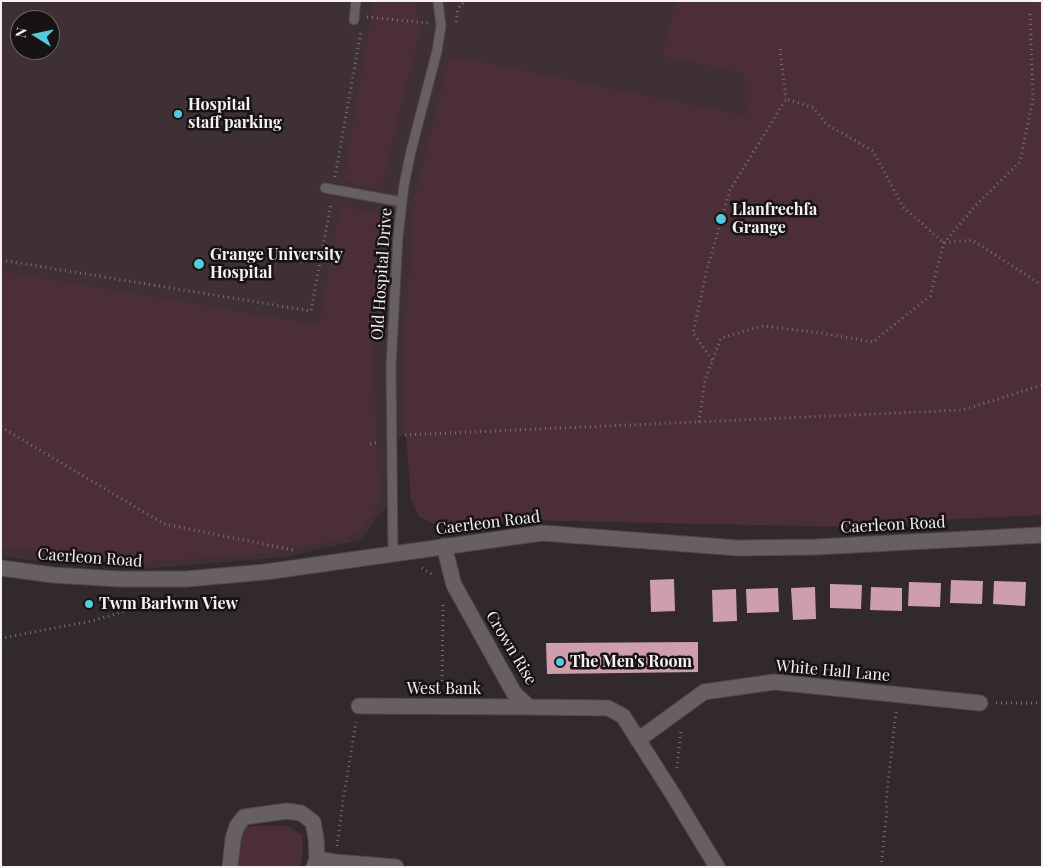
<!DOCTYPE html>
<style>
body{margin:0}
#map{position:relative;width:1043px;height:868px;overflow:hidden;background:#31292b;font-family:"Playfair Display",serif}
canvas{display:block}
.frame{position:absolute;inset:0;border:2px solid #f6f1f2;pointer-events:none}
.north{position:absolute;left:10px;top:10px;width:50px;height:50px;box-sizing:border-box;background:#171314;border:1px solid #706c6d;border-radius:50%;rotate:280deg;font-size:14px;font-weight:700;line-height:20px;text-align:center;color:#f6f1f2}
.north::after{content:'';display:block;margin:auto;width:18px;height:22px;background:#54cadd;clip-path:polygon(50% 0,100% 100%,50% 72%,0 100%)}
</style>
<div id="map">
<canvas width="1043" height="868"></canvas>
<div class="frame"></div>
<div class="north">N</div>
</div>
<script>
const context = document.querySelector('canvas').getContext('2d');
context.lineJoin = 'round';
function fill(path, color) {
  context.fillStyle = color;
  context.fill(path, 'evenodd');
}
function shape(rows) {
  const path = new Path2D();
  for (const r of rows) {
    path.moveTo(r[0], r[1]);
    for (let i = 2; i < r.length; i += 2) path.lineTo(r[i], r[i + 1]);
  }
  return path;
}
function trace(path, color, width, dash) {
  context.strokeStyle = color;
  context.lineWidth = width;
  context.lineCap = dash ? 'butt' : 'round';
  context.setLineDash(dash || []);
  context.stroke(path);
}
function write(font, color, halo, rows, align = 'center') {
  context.font = font + ' "Playfair Display",serif';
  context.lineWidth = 5;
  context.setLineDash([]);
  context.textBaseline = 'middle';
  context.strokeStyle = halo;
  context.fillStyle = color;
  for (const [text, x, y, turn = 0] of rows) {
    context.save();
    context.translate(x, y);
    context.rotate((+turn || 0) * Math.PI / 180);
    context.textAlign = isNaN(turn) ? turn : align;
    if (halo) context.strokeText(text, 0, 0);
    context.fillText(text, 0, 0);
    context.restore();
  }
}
const built = shape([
 [1,1,1042,1,392,443,392,502,375,519,364,539,285,557,143,569,87,566,1,557],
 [20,20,50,20,50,50,20,50]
]);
const green = shape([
 [374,1,414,1,416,5,419,33,413,60,406,84,382,186,371,187,355,185,344,179],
 [676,1,1042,1,1042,515,959,519,849,527,515,520,436,525,419,517,411,500,406,435,406,313,415,197,449,58,472,60,746,116,744,73,662,56],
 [340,205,381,214,378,295,373,357,379,498,371,516,358,533,343,539,275,553,131,563,1,547,1,271,319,325],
 [254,826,288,826,303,836,302,861,300,867,238,867,238,842,246,828]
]);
const building = shape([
 [674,579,675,611,651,612,650,580],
 [951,580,983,581,982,604,950,603],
 [994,581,1026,582,1025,606,993,604],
 [909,582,941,583,940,607,908,606],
 [830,584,862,585,861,609,830,608],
 [815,587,816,619,793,620,791,588],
 [871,587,902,588,902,611,870,610],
 [778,588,779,612,747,613,746,589],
 [736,589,737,621,713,622,712,590],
 [698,642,698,672,547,674,546,643]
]);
const path = shape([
 [1038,1,1042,5],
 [367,17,428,23],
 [456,22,458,9,465,1],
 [780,49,786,99],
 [335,177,361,31],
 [1,260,311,311,331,203],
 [712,360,693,333,706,273,730,190,786,99,814,108,826,124,873,151,903,207,944,243,972,240,1042,285],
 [699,422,705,380,721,338,763,326,821,333,873,342,930,296,944,243,976,205,1020,162,1033,98,1030,12],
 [1,427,164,524,293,550],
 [405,435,963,410,1042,385],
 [370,444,379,442],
 [422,568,433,575],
 [1,640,7,637,92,621,132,609],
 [442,691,443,602],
 [996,703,1042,703],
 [677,768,681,730],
 [337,846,343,801,356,722],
 [881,867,887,810,886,802,896,711]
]);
const lane = shape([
 [354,20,356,1],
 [325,188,402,202],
 [393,554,391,365,398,236,404,185,411,151,437,51,441,26,438,1]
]);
const street = shape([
 [444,546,454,585,514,693,529,707,608,708,623,716,674,796,717,867],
 [359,706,529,707],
 [638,740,704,692,774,682,980,703],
 [317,859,335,862,396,867],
 [230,867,233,839,237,826,244,817,287,811,301,813,313,822,316,838,317,859,314,867]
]);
const secondary = shape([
 [1,568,53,575,120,579,186,579,265,572,542,533,738,548,815,547,1042,535]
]);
const markers = [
 [178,114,5,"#54cadd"],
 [721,219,6,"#54cadd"],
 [199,264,6,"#54cadd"],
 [89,604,5,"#54cadd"],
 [560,662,5,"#54cadd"]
];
const poiNames = [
 ["Hospital",188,105],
 ["staff parking",188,123],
 ["Llanfrechfa",732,210],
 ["Grange",732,228],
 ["Grange University",210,255],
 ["Hospital",210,273],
 ["Twm Barlwm View",99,604],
 ["The Men's Room",570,662]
];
const streetNames = [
 ["Old Hospital Drive",382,274,-86],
 ["Caerleon Road",488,523,-7],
 ["Caerleon Road",893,525,-3],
 ["Caerleon Road",90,558,4],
 ["Crown Rise",511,648,59],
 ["White Hall Lane",833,671,5],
 ["West Bank",444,689]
];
fill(built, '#3f3035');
fill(green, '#4c2e38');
fill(building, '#cf9ead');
trace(lane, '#4e4849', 11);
trace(street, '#4e4849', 17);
trace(secondary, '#4e4849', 17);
trace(path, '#797274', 3, [1, 4]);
trace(lane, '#685f61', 9);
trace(street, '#685f61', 15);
trace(secondary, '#685f61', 15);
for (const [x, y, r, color] of markers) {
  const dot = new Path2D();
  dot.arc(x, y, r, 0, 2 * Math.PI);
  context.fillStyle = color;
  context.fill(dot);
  trace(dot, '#171314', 2);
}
write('bold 16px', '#f6f1f2', '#171314', poiNames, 'left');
write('16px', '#f6f1f2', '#171314', streetNames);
</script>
